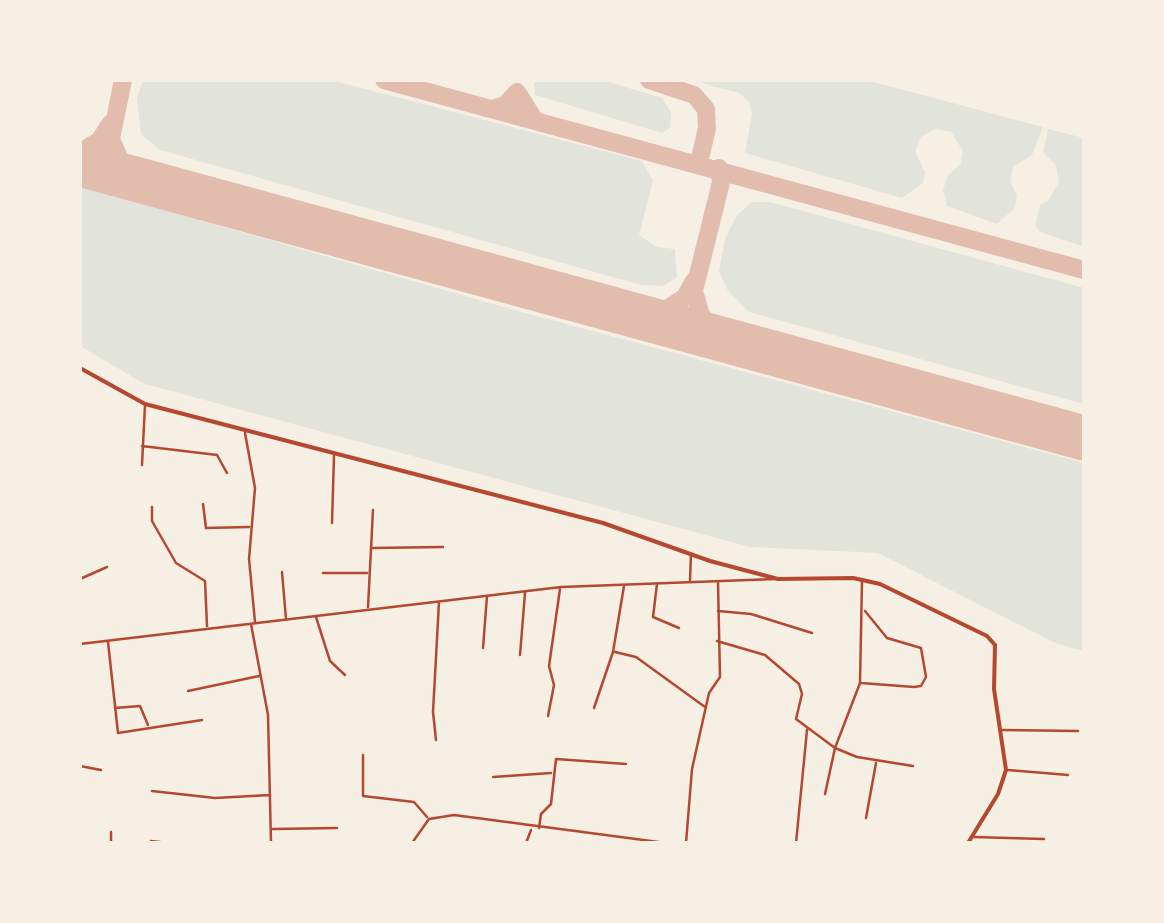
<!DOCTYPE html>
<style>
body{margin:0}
#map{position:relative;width:1164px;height:923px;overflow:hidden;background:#f6efe4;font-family:"Open Sans",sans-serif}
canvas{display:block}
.frame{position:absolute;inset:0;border:82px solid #f6efe4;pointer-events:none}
</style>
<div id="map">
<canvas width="1164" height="923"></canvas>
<div class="frame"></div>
</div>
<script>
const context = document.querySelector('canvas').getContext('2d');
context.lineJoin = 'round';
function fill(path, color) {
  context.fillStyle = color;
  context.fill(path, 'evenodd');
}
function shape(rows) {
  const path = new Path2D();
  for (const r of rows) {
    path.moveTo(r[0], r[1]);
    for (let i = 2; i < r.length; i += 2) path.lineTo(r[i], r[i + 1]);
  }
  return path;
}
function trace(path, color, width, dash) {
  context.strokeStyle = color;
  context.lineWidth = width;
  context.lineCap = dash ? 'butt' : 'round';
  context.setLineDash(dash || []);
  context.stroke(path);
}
const green = shape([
 [143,80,331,80,642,161,653,181,639,235,657,247,675,249,677,277,664,286,641,285,160,150,141,134,137,99],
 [534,80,602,80,662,98,671,112,670,128,662,133,535,95],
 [691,80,866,80,1043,127,1032,155,1013,167,1010,182,1017,195,1015,208,997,224,947,206,943,190,948,175,960,165,963,151,951,132,935,129,921,137,915,152,925,172,923,183,902,198,745,153,752,114,749,102,739,93],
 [1048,129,1084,138,1084,247,1040,232,1035,226,1040,205,1048,201,1059,182,1056,165,1043,153],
 [80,186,518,311,1084,463,1084,651,1055,643,878,553,750,547,145,384,80,346],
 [752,202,770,202,1084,288,1084,404,749,312,727,289,719,271,725,239,737,215]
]);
const taxiway = shape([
 [123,80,111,139,122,164,148,183],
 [384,80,1084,270],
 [649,80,694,95,706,109,707,128,699,163],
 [492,109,505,105,517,92,534,119],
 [80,152,99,141,111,123],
 [719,168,721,182,694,291,701,316,729,341],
 [635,315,667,309,685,297,694,281]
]);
const runway = shape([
 [80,164,1084,438]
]);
const minor = shape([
 [245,433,255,488,249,559,255,622],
 [142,446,217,455,227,473],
 [142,465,145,405],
 [203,504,206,528,249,527],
 [152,507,152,521,176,563,205,581,207,626],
 [332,523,334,456],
 [372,548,443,547],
 [282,572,286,619],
 [323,573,367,573],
 [80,579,107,567],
 [690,580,691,554],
 [657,584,653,617,679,628],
 [368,607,373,510],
 [718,611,751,614,812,633],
 [316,617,330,661,345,675],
 [251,624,268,715,271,843],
 [717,641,765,655,799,684,802,694,796,719,835,748,857,757,913,766],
 [108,642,118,733,202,720],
 [80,644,561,587,775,579],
 [483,648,487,596],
 [615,652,636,657,705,707],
 [520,655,525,593],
 [861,683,914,687,921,686,926,677,921,648,887,638,865,611],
 [188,691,259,676],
 [115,708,140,706,148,725],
 [594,708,613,652,624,586],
 [548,716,554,685,549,666,560,589],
 [1003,730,1078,731],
 [436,740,433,712,439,602],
 [363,755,363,796,414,802,427,817],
 [80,766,101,770],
 [1008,770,1068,775],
 [493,777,551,773],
 [152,791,215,798,270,795],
 [825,794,835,748,860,683,862,581],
 [866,818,876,763],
 [539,828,541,814,551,804,556,759,626,764],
 [273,829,337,828],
 [111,832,111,843],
 [973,837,1044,839],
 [151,841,168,843],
 [412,843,429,819,454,815,666,843],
 [526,843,531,830],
 [686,843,692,769,709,693,720,677,718,582],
 [796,843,807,730]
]);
const secondary = shape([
 [80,368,145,404,603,523,710,561,778,579,853,578,880,584,987,636,995,645,994,689,1006,770,998,794,968,843]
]);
fill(green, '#e2e4dc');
trace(taxiway, '#e2bdae', 18);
trace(runway, '#e2bdae', 45);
trace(minor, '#b5482f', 2.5);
trace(secondary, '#b5482f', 4);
</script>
